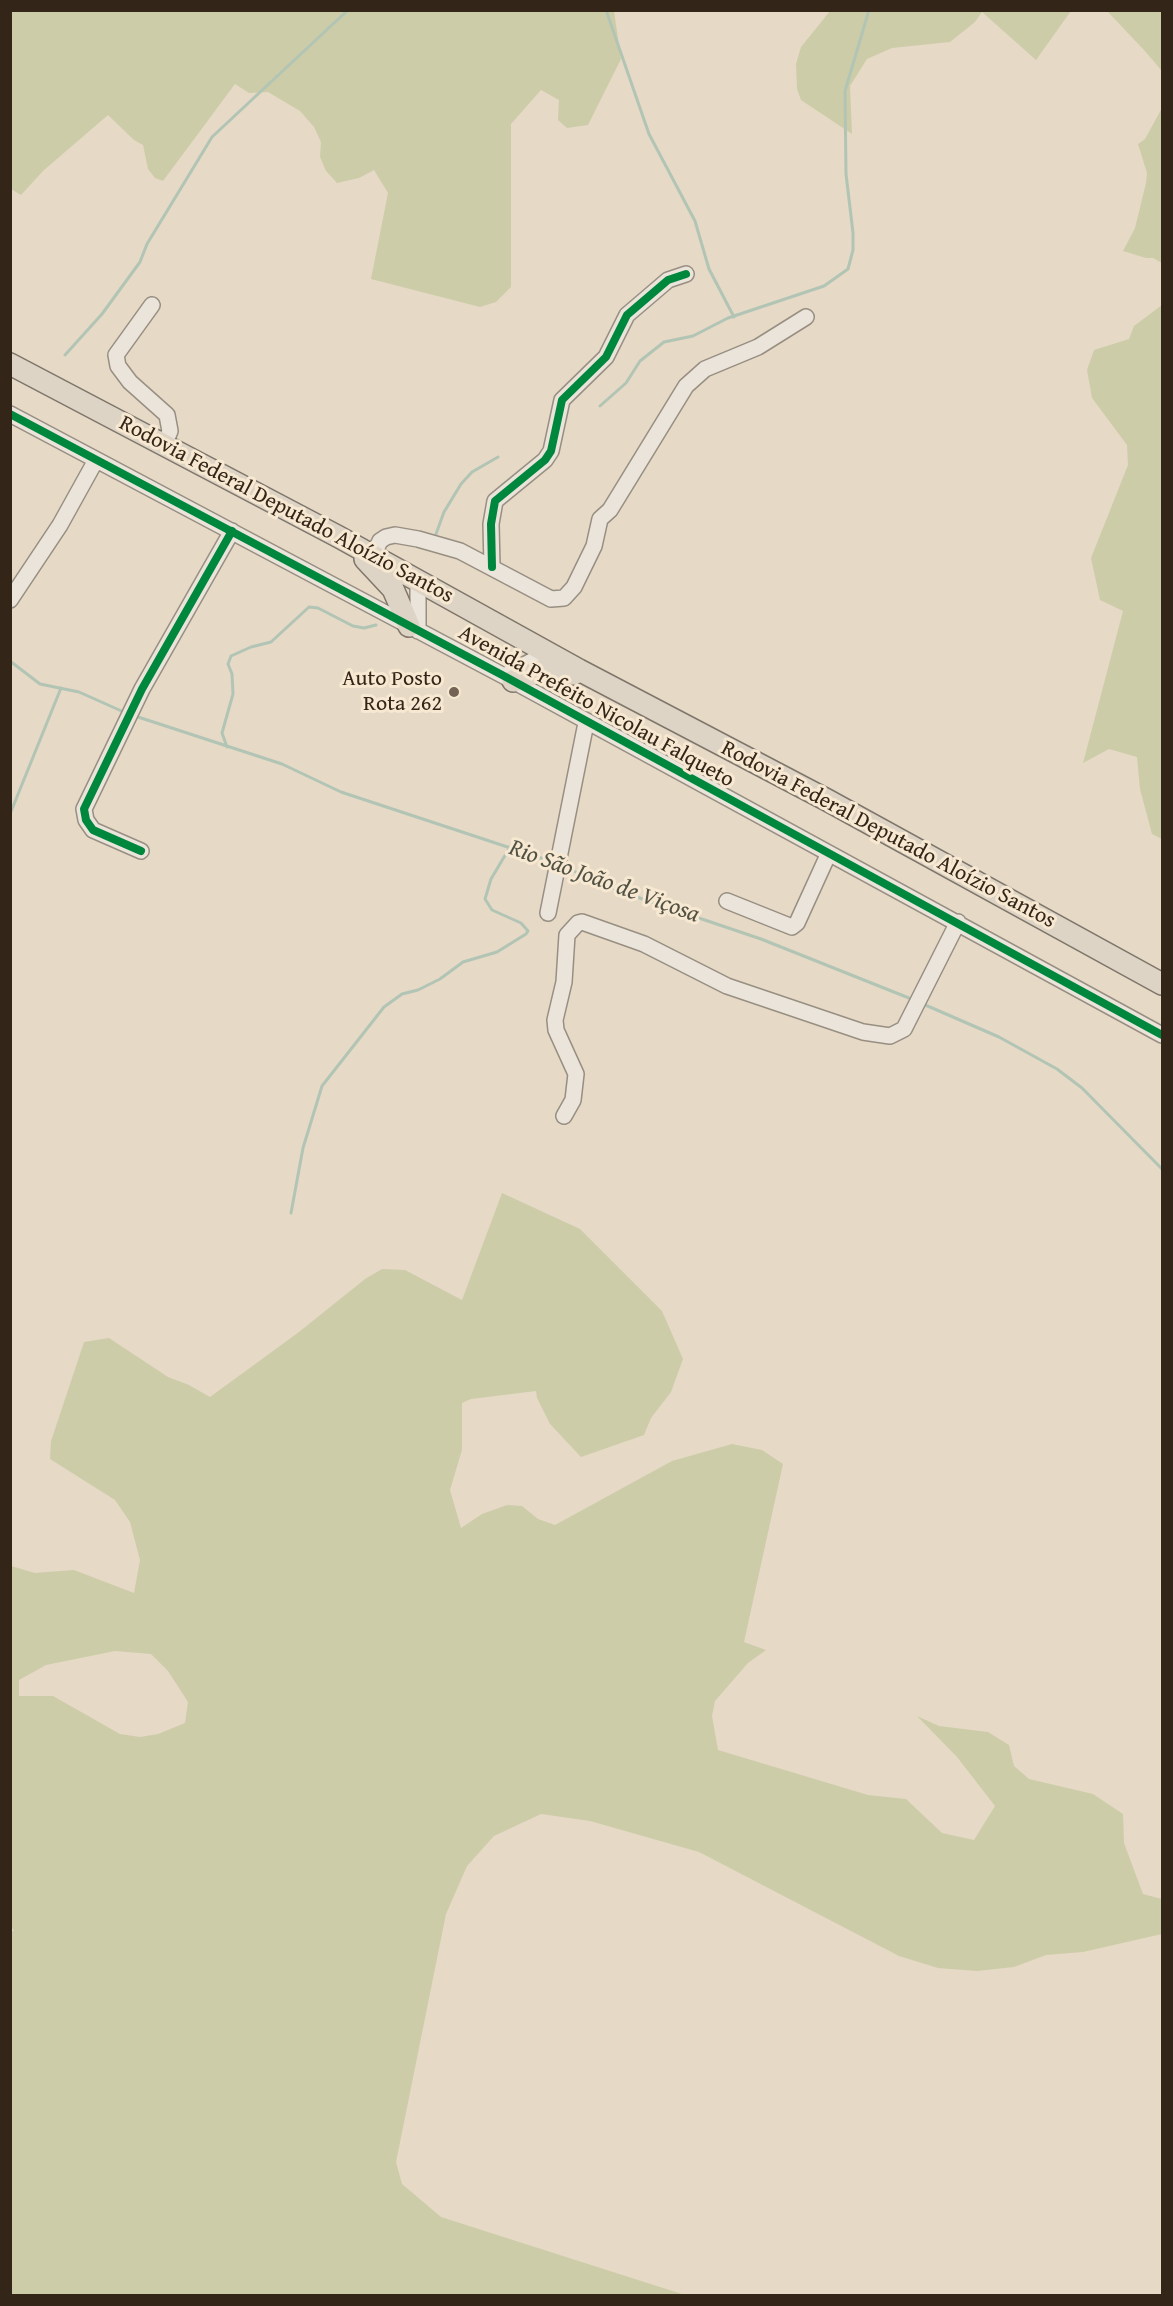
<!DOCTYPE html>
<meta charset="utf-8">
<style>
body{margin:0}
#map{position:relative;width:1173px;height:2306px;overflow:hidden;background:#e6d9c6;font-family:"Gentium Book Plus",serif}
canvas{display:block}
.frame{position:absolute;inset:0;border:12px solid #332517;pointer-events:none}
</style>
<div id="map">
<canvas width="1173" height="2306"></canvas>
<div class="frame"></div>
</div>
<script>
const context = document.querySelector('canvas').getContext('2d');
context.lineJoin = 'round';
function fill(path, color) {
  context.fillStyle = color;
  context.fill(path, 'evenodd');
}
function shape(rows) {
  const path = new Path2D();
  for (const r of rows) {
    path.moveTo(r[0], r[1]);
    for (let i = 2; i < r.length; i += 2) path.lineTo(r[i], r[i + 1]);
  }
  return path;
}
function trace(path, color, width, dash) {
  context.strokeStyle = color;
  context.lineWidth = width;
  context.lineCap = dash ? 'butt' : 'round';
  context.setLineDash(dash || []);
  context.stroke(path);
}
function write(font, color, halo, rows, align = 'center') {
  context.font = font + ' "Gentium Book Plus",serif';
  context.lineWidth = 6;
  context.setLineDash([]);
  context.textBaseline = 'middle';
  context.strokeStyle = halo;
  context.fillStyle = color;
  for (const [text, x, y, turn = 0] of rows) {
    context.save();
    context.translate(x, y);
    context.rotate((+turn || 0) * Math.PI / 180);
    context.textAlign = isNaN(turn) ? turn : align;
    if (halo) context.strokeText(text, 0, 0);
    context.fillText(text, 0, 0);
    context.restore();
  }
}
const green = shape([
 [11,10,614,11,621,59,588,125,567,128,558,120,559,100,541,90,511,124,511,287,496,302,480,307,371,279,388,193,374,170,359,178,337,183,326,171,320,157,321,142,314,127,300,111,268,92,249,93,235,84,163,181,155,178,148,169,143,145,134,140,108,115,43,171,21,195,11,189],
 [830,11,830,10,1071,11,1036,60,982,12,975,22,950,42,892,48,867,59,850,86,852,134,801,100,797,89,796,64,801,47],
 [1107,11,1162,11,1162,71,1144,50],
 [1162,108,1162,263,1153,258,1146,258,1123,251,1135,228,1146,183,1147,173,1138,144,1145,139],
 [1162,305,1162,839,1152,834,1140,789,1137,757,1109,749,1083,763,1123,611,1100,600,1091,558,1128,465,1127,445,1092,398,1087,370,1094,350,1129,339,1134,326],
 [502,1193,580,1229,662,1311,683,1359,671,1392,651,1418,644,1435,581,1457,550,1424,537,1398,536,1391,471,1399,462,1403,462,1450,450,1490,461,1528,482,1514,507,1505,522,1506,538,1519,555,1525,672,1461,732,1444,762,1450,783,1464,744,1642,766,1650,748,1663,715,1701,712,1716,718,1750,868,1795,906,1799,942,1833,974,1840,995,1806,957,1757,917,1716,939,1726,988,1732,1009,1745,1014,1766,1029,1779,1093,1794,1123,1814,1124,1843,1143,1894,1162,1899,1162,1934,1083,1952,1046,1955,1014,1967,977,1971,938,1968,899,1956,699,1852,590,1821,541,1814,494,1836,467,1866,446,1914,396,2162,402,2184,441,2217,685,2295,11,2295,10,1934,14,1930,10,1927,11,1566,35,1573,74,1570,134,1593,140,1560,130,1522,115,1500,50,1459,51,1441,84,1342,109,1338,168,1377,189,1385,210,1397,299,1332,365,1279,382,1269,405,1270,462,1300],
 [115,1651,151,1654,168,1671,188,1702,185,1723,158,1734,140,1737,120,1734,53,1696,19,1696,19,1680,46,1665]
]);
const stream = shape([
 [606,10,649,134,695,221,709,269,734,317],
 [65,355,102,314,140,262,147,244,212,137,348,10],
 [600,406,626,383,640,361,664,342,693,336,728,318,824,286,848,269,853,250,853,233,846,174,845,91,869,10],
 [436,534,444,512,461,484,472,472,498,457],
 [10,661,40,684,79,692,126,713],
 [135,716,282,764,341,792,553,862],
 [227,747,222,733,233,694,232,674,228,664,231,656,251,647,271,642,309,607,318,608,353,626,364,628,376,625],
 [10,814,61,688],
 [562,866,619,891,761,939,914,1000],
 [923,1004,999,1037,1057,1069,1082,1088,1162,1169],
 [291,1213,303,1148,322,1086,384,1007,402,994,418,990,440,979,463,962,497,952,526,934,528,931,521,923,492,910,485,899,491,879,510,847]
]);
const minor = shape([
 [152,305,116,355,118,366,130,382,167,415,170,431,164,446],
 [10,414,504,676,1162,1035],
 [373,556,380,541,386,537,395,535,418,539,460,551,551,599,564,598,574,587,594,546,600,519,610,510,686,386,705,369,758,347,806,317],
 [492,567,491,524,495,501,545,460,551,451,562,400,606,357,627,315,668,280,686,274],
 [418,580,418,631],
 [10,600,60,525,96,460],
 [504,676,548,652],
 [141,851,93,830,86,820,84,809,142,689,232,531],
 [727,901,792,927,797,923,828,855],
 [548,913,586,723],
 [564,1116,573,1100,576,1074,556,1030,555,1020,564,982,567,935,578,923,582,922,644,944,727,986,863,1032,890,1036,904,1029,958,922]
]);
const highway = shape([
 [10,364,339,537,579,670,827,800,1162,984],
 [365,559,393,589,409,626],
 [513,681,552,667,574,674]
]);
const cycleway = shape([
 [10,414,504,676,1162,1035],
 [492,567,491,524,495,501,545,460,551,451,562,400,606,357,627,315,668,280,686,274],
 [141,851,93,830,86,820,84,809,142,689,232,531]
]);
const markers = [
 [454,692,6,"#726454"]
];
const streetNames = [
 ["Rodovia Federal Deputado Aloízio Santos",286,510,28],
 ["Avenida Prefeito Nicolau Falqueto",596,707,29],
 ["Rodovia Federal Deputado Aloízio Santos",888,835,28]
];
const poiNames = [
 ["Auto Posto",442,679],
 ["Rota 262",442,704]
];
const waterNames = [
 ["Rio São João de Viçosa",604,882,20]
];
fill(green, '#cdcca9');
trace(stream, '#b2c5b5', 3);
trace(minor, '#988f82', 18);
trace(highway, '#7f766b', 24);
trace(minor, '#eae4da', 15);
trace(highway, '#ded4c5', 21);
trace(cycleway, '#00873e', 8);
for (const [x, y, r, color] of markers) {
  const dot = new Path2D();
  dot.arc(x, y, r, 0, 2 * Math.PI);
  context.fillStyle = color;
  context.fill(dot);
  trace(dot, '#f7e8d2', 2);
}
write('22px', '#332517', '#f7e8d2', streetNames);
write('22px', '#332517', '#f7e8d2', poiNames, 'right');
write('italic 24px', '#525244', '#f7e8d2', waterNames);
</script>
